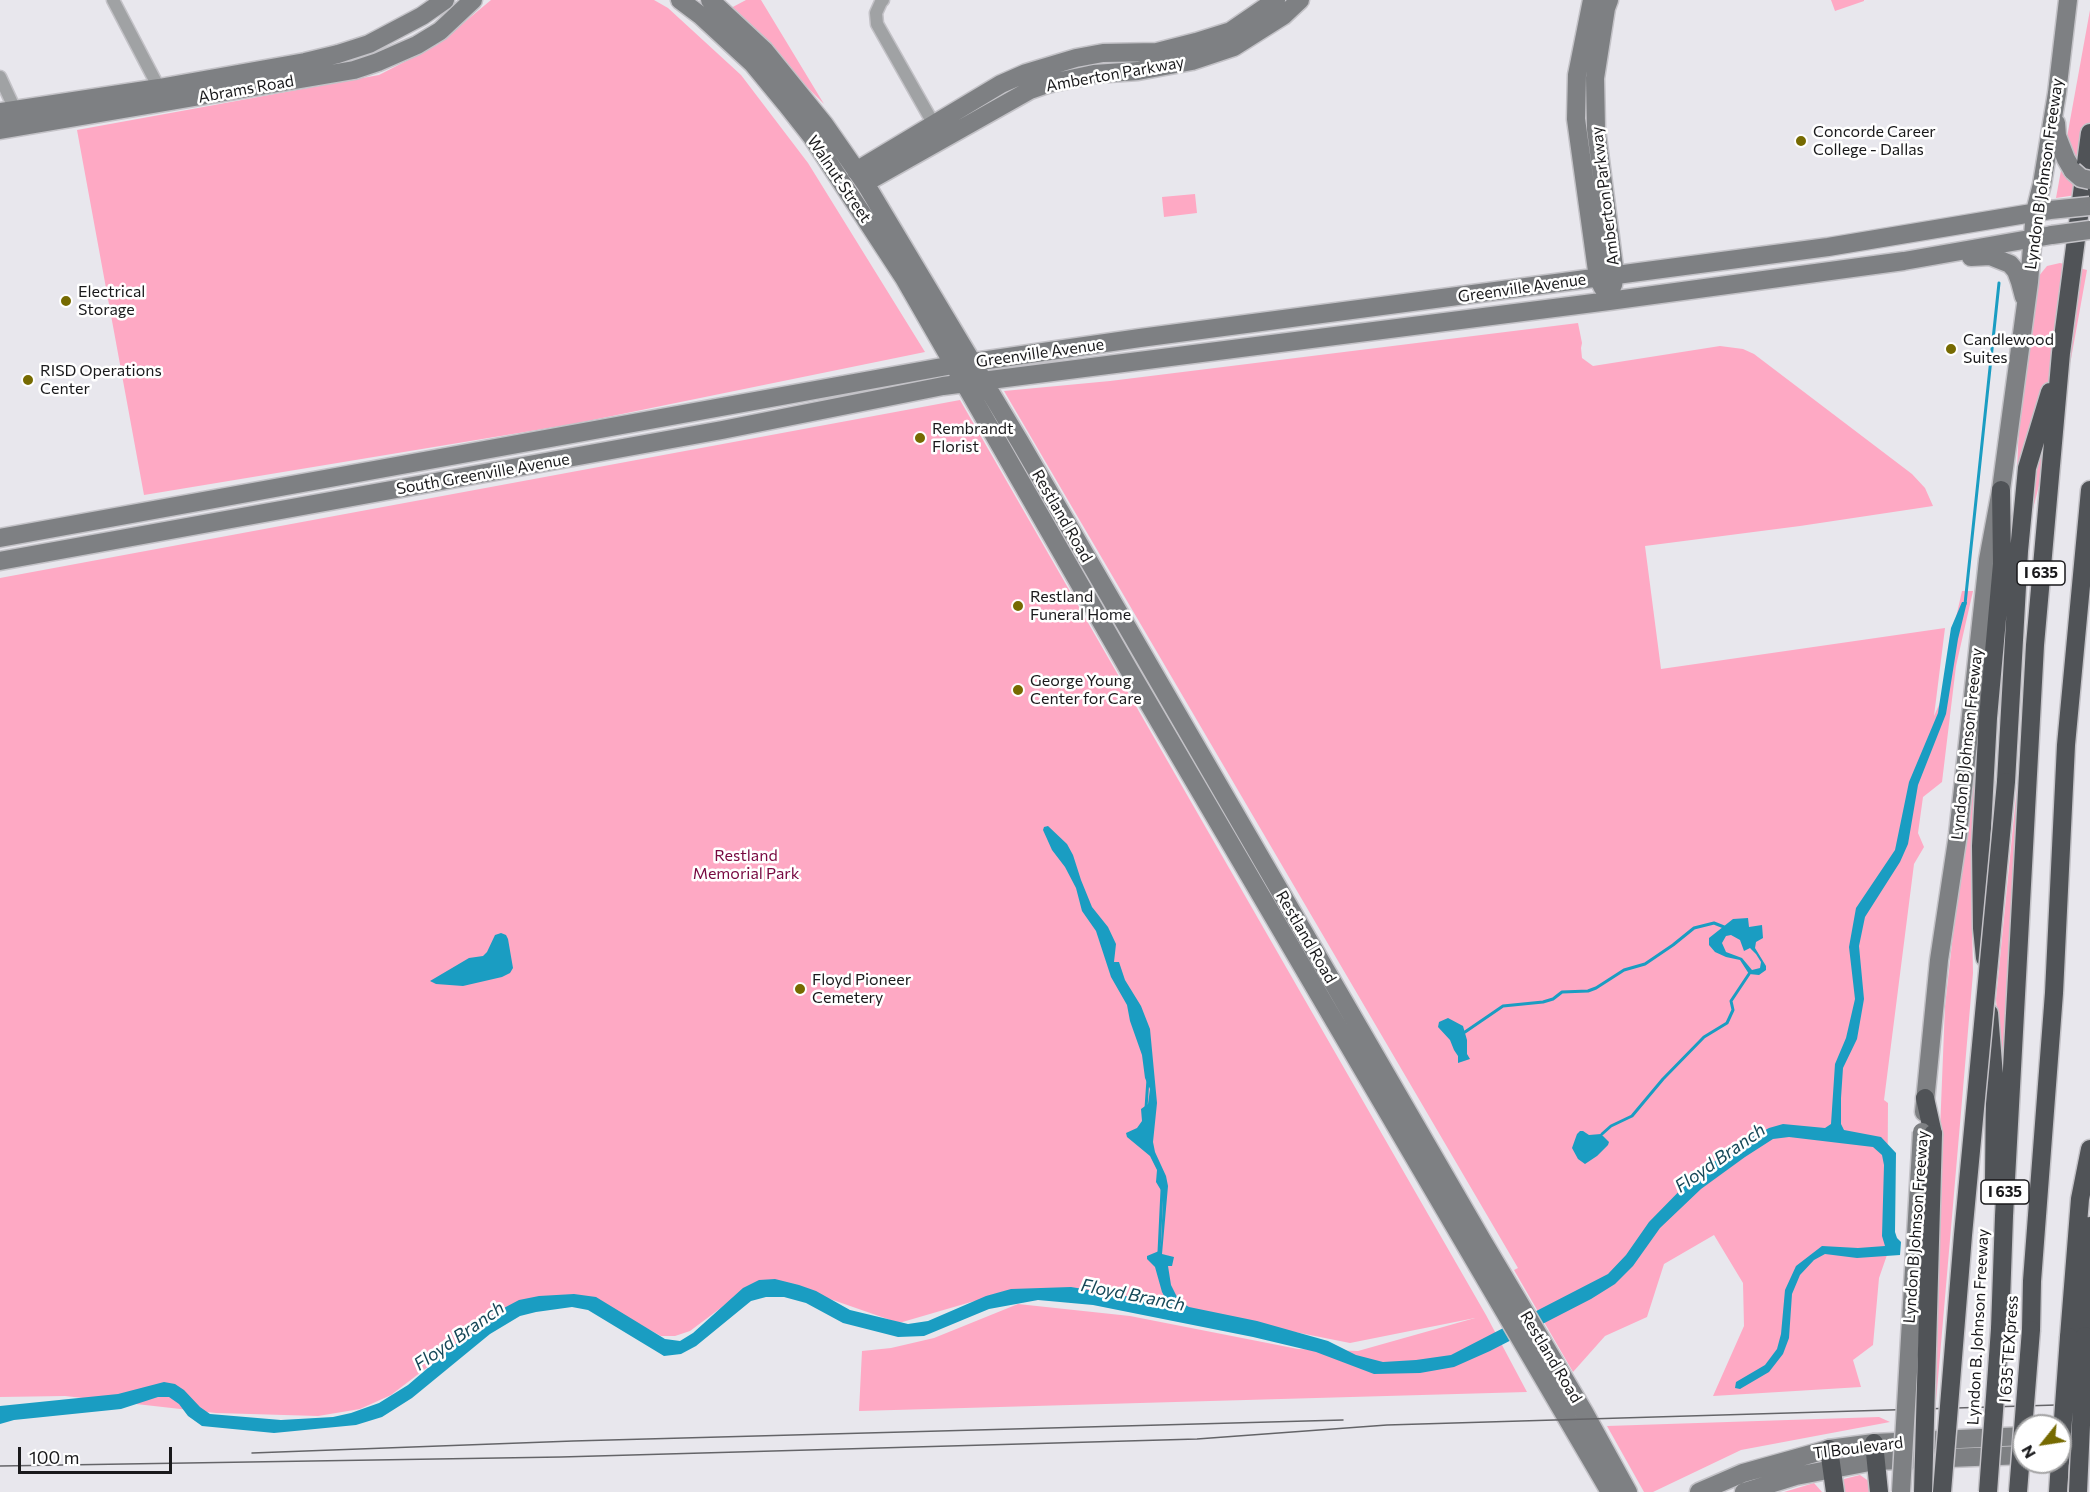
<!DOCTYPE html>
<style>
body{margin:0}
#map{position:relative;width:2090px;height:1492px;overflow:hidden;background:#e8e7ed;font-family:Commissioner,sans-serif}
canvas{display:block}
.north{position:absolute;left:2012px;top:1414px;width:60px;height:60px;box-sizing:border-box;background:#fff;border:2px solid #a3a3a4;border-radius:50%;rotate:240deg;font-size:16px;font-weight:700;line-height:24px;text-align:center;color:#19191b}
.north::after{content:'';display:block;margin:auto;width:21px;height:27px;background:#766a01;clip-path:polygon(50% 0,100% 100%,50% 72%,0 100%)}
.scale{position:absolute;left:18px;top:1447px;width:154px;height:27px;box-sizing:border-box;border:3px solid #19191b;border-top:0;padding-left:8px;font-size:18px;line-height:21px;white-space:nowrap;color:#19191b;-webkit-text-stroke:4px #fff;paint-order:stroke}
</style>
<div id="map">
<canvas width="2090" height="1492"></canvas>
<div class="north">N</div>
<div class="scale">100 m</div>
</div>
<script>
const context = document.querySelector('canvas').getContext('2d');
context.lineJoin = 'round';
function fill(path, color) {
  context.fillStyle = color;
  context.fill(path, 'evenodd');
}
function shape(rows) {
  const path = new Path2D();
  for (const r of rows) {
    path.moveTo(r[0], r[1]);
    for (let i = 2; i < r.length; i += 2) path.lineTo(r[i], r[i + 1]);
  }
  return path;
}
function trace(path, color, width, dash) {
  context.strokeStyle = color;
  context.lineWidth = width;
  context.lineCap = dash ? 'butt' : 'round';
  context.setLineDash(dash || []);
  context.stroke(path);
}
function write(font, color, halo, rows, align = 'center') {
  context.font = font + ' Commissioner,sans-serif';
  context.lineWidth = 5;
  context.setLineDash([]);
  context.textBaseline = 'middle';
  context.strokeStyle = halo;
  context.fillStyle = color;
  for (const [text, x, y, turn = 0] of rows) {
    context.save();
    context.translate(x, y);
    context.rotate((+turn || 0) * Math.PI / 180);
    context.textAlign = isNaN(turn) ? turn : align;
    if (halo) context.strokeText(text, 0, 0);
    context.fillText(text, 0, 0);
    context.restore();
  }
}
const green = shape([
 [491,0,654,0,668,8,741,75,808,163,925,352,573,424,144,495,77,130,379,75,437,45],
 [746,0,761,0,824,104,729,9],
 [1831,0,1864,0,1864,1,1835,11],
 [2090,10,2090,193,2056,198],
 [1195,194,1197,213,1164,217,1162,197],
 [2060,263,2087,270,2071,359,2032,513,2010,640,2003,636,2014,536,2019,425,2038,277,2047,266],
 [1578,323,1582,343,1581,348,1582,358,1593,366,1720,346,1743,349,1754,354,1912,474,1925,488,1933,506,1800,526,1645,546,1661,669,1945,628,1934,716,1947,687,1948,653,1962,591,1973,591,1956,666,1942,782,1923,797,1918,833,1924,847,1914,864,1884,1100,1888,1103,1887,1255,1879,1278,1873,1345,1853,1360,1861,1387,1713,1396,1744,1326,1743,1283,1714,1235,1664,1264,1647,1317,1605,1336,1573,1372,1514,1270,1518,1268,1004,391,1110,381],
 [960,400,1486,1315,1527,1392,859,1411,862,1351,891,1348,934,1338,1018,1304,1130,1316,1298,1349,1358,1351,1475,1318,1350,1343,1084,1290,1030,1291,971,1302,899,1323,784,1283,754,1283,690,1331,675,1336,661,1336,590,1297,493,1317,391,1395,360,1409,318,1416,216,1413,65,1396,0,1397,0,578],
 [1984,657,1971,872,1973,973,1934,1425,1936,1230,1945,1006],
 [2017,786,2008,1000,2001,1064,1996,999],
 [1879,1417,1890,1422,1741,1450,1653,1492,1644,1492,1607,1426],
 [1860,1475,1870,1482,1872,1492,1840,1492,1844,1479],
 [1814,1483,1822,1492,1784,1492]
]);
const water = shape([
 [1962,602,1967,602,1958,639,1946,714,1918,785,1908,844,1900,862,1865,917,1859,946,1864,999,1857,1039,1843,1068,1841,1098,1841,1124,1844,1130,1881,1137,1896,1153,1895,1232,1897,1238,1901,1242,1900,1255,1857,1258,1825,1254,1814,1260,1800,1275,1792,1294,1789,1338,1783,1354,1769,1372,1740,1389,1735,1388,1736,1382,1765,1365,1777,1349,1781,1334,1785,1290,1796,1266,1822,1246,1858,1248,1885,1246,1882,1236,1884,1165,1882,1155,1873,1147,1789,1137,1773,1139,1745,1157,1701,1189,1660,1228,1633,1266,1615,1284,1591,1299,1490,1351,1454,1367,1420,1373,1374,1374,1316,1352,1253,1337,1093,1305,1038,1300,989,1309,924,1336,898,1337,843,1323,806,1303,784,1297,766,1297,751,1301,696,1346,681,1354,664,1356,588,1310,572,1307,536,1312,520,1316,490,1334,412,1398,382,1417,356,1425,274,1433,202,1426,188,1416,179,1404,169,1397,158,1397,121,1409,14,1420,0,1424,0,1406,118,1394,164,1382,175,1384,184,1390,200,1407,210,1414,281,1420,333,1417,351,1413,379,1403,408,1385,483,1321,502,1309,519,1300,539,1296,574,1294,596,1297,665,1339,680,1341,693,1333,743,1288,759,1280,775,1279,799,1285,816,1291,850,1310,908,1324,928,1321,986,1296,1011,1289,1071,1287,1168,1303,1162,1292,1155,1267,1147,1259,1147,1256,1159,1251,1161,1243,1163,1199,1162,1192,1156,1182,1157,1170,1150,1156,1127,1137,1126,1133,1137,1128,1142,1121,1141,1109,1148,1104,1150,1089,1145,1078,1142,1055,1130,1021,1127,1005,1111,977,1096,931,1082,911,1076,888,1065,867,1052,850,1043,830,1044,827,1048,826,1067,844,1073,855,1081,880,1092,907,1108,927,1116,944,1114,962,1119,962,1125,980,1141,1006,1150,1029,1157,1103,1153,1142,1155,1152,1166,1176,1168,1186,1162,1254,1174,1257,1172,1266,1168,1266,1171,1285,1179,1301,1189,1307,1257,1321,1328,1341,1356,1355,1383,1362,1416,1360,1451,1355,1608,1274,1626,1255,1649,1222,1695,1175,1737,1145,1769,1128,1783,1124,1825,1128,1831,1124,1835,1064,1846,1038,1855,999,1849,947,1856,908,1895,850,1909,782,1938,713,1951,628],
 [1748,918,1749,927,1762,925,1763,938,1756,942,1755,948,1766,966,1766,970,1759,975,1749,974,1740,960,1726,957,1715,952,1709,945,1709,938,1733,919],
 [1731,935,1740,940,1744,951,1750,948,1756,954,1761,962,1760,968,1752,970,1742,958,1726,952,1722,943,1726,936],
 [501,933,506,935,508,939,513,968,510,973,502,977,463,986,436,984,430,981,469,958,483,956,487,952,495,935],
 [1448,1018,1463,1026,1467,1040,1467,1054,1470,1059,1458,1063,1458,1056,1454,1050,1450,1040,1438,1027,1439,1022],
 [1580,1131,1583,1131,1589,1135,1601,1134,1609,1142,1608,1145,1597,1156,1585,1164,1578,1159,1572,1148,1577,1134]
]);
const stream = shape([
 [1965,604,1999,283],
 [1465,1032,1503,1006,1543,1002,1553,999,1562,992,1588,991,1596,988,1624,970,1645,964,1673,945,1694,928,1714,923,1724,927],
 [1146,1108,1148,1079],
 [1602,1134,1611,1126,1632,1116,1663,1079,1704,1037,1727,1023,1733,1010,1731,1001,1749,974],
 [1159,1252,1162,1190]
]);
const street = shape([
 [113,0,159,88,160,94],
 [883,0,881,2,876,13,877,24,937,130],
 [0,77,17,114]
]);
const secondary = shape([
 [680,0,700,15,753,64,786,104,812,137,904,278,1129,670,1610,1492],
 [710,0,764,50,824,124,865,183,1020,442,1482,1240,1584,1412,1628,1492],
 [1592,0,1577,75,1576,119,1598,278,1603,288],
 [1609,0,1606,8,1595,78,1596,129,1615,275,1613,285],
 [0,112,159,88,305,62,338,54,369,44,422,16,445,0],
 [2056,123,2057,136,2066,159,2073,171],
 [0,130,354,70,378,62,417,45,440,31,473,0],
 [856,171,1001,84,1026,73,1076,58,1103,53,1157,52,1196,42,1231,31,1276,0],
 [865,183,1030,90,1047,84,1094,74,1138,71,1192,61,1234,47,1283,16,1300,0],
 [1971,257,1990,256,2010,264,2016,271,2020,282,2024,297],
 [0,538,953,365,1140,338,1828,247,2050,210],
 [0,561,722,430,943,386,1609,301,1904,261,2052,235],
 [1924,1112,1939,960,1958,834,1988,560,2001,490,2029,282,2035,212,2042,184,2057,93,2068,0],
 [1699,1492,1743,1473,1829,1449,1874,1443,2024,1436],
 [1744,1492,1796,1476,1875,1461,2024,1455]
]);
const highway = shape([
 [2006,782,2019,551,2027,468,2050,392],
 [1985,958,1982,928,1981,846,1988,718,2002,564,2001,490],
 [1989,1013,1995,1089,1994,1180],
 [1925,1098,1933,1134],
 [2000,1329,2004,1216,2035,645,2061,353,2090,133],
 [2031,1330,2032,1281,2054,993,2066,745,2090,490],
 [2085,1336,2090,1226],
 [2069,1337,2080,1199,2090,1149],
 [1874,1443,1879,1492],
 [1829,1449,1835,1492],
 [2058,1492,2060,1462]
]);
const tram = shape([
 [252,1453,573,1441,1343,1420],
 [0,1466,561,1457,1197,1439,1387,1425,2090,1404]
]);
const secondaryBridge = shape([
 [2073,171,2081,178,2090,180],
 [2050,210,2090,206],
 [2052,235,2090,230],
 [1901,1492,1922,1132]
]);
const highwayBridge = shape([
 [2060,1461,2069,1337],
 [1923,1492,1933,1134],
 [1942,1492,1963,1235,2006,782],
 [1988,1492,2000,1329],
 [2018,1492,2031,1330],
 [2078,1492,2085,1336]
]);
const markers = [
 [1801,141,6,"#766a01"],
 [66,301,6,"#766a01"],
 [1951,349,6,"#766a01"],
 [28,380,6,"#766a01"],
 [920,438,6,"#766a01"],
 [1018,606,6,"#766a01"],
 [1018,690,6,"#766a01"],
 [800,989,6,"#766a01"]
];
const shields = [
 [2041,573,48],
 [2005,1192,48]
];
const shieldNames = [
 ["I 635",2041,573],
 ["I 635",2005,1192]
];
const streetNames = [
 ["Amberton Parkway",1115,74,-10],
 ["Abrams Road",246,89,-10],
 ["Lyndon B Johnson Freeway",2044,174,-82],
 ["Walnut Street",839,179,56],
 ["Amberton Parkway",1605,196,-97],
 ["Greenville Avenue",1522,288,-8],
 ["Greenville Avenue",1040,353,-8],
 ["South Greenville Avenue",483,474,-10],
 ["Restland Road",1062,516,60],
 ["Lyndon B Johnson Freeway",1967,744,-84],
 ["Restland Road",1306,937,60],
 ["Lyndon B Johnson Freeway",1916,1227,-86],
 ["Lyndon B. Johnson Freeway",1978,1327,-87],
 ["I 635 TEXpress",2009,1349,-86],
 ["Restland Road",1551,1357,59],
 ["TI Boulevard",1858,1448,-7]
];
const poiNames = [
 ["Concorde Career",1813,132],
 ["College - Dallas",1813,150],
 ["Electrical",78,292],
 ["Storage",78,310],
 ["Candlewood",1963,340],
 ["Suites",1963,358],
 ["RISD Operations",40,371],
 ["Center",40,389],
 ["Rembrandt",932,429],
 ["Florist",932,447],
 ["Restland",1030,597],
 ["Funeral Home",1030,615],
 ["George Young",1030,681],
 ["Center for Care",1030,699],
 ["Floyd Pioneer",812,980],
 ["Cemetery",812,998]
];
const parkNames = [
 ["Restland",746,856],
 ["Memorial Park",746,874]
];
const waterNames = [
 ["Floyd Branch",1720,1158,-35],
 ["Floyd Branch",1133,1295,11],
 ["Floyd Branch",459,1336,-35]
];
fill(green, '#fea9c4');
fill(water, '#1a9dc2');
trace(stream, '#1a9dc2', 3);
trace(street, '#c3c2c7', 15);
trace(secondary, '#c3c2c7', 21);
trace(highway, '#c3c2c7', 21);
trace(street, '#a0a2a4', 12);
trace(secondary, '#7e8083', 18);
trace(highway, '#505357', 18);
trace(tram, '#646468', 1.5);
trace(secondaryBridge, '#c3c2c7', 21, []);
trace(highwayBridge, '#c3c2c7', 21, []);
trace(secondaryBridge, '#7e8083', 18);
trace(highwayBridge, '#505357', 18);
for (const [x, y, r, color] of markers) {
  const dot = new Path2D();
  dot.arc(x, y, r, 0, 2 * Math.PI);
  context.fillStyle = color;
  context.fill(dot);
  trace(dot, '#fff', 2);
}
for (const [x, y, w] of shields) {
  const box = new Path2D();
  box.roundRect(x - w / 2, y - 12, w, 24, 4.5);
  context.fillStyle = '#fff';
  context.fill(box);
  trace(box, '#19191b', 1.5);
}
write('bold 15px', '#19191b', null, shieldNames);
write('16px', '#19191b', '#fff', streetNames);
write('16px', '#19191b', '#fff', poiNames, 'left');
write('16px', '#77073f', '#fff', parkNames);
write('italic 18px', '#154757', '#fff', waterNames);
</script>
